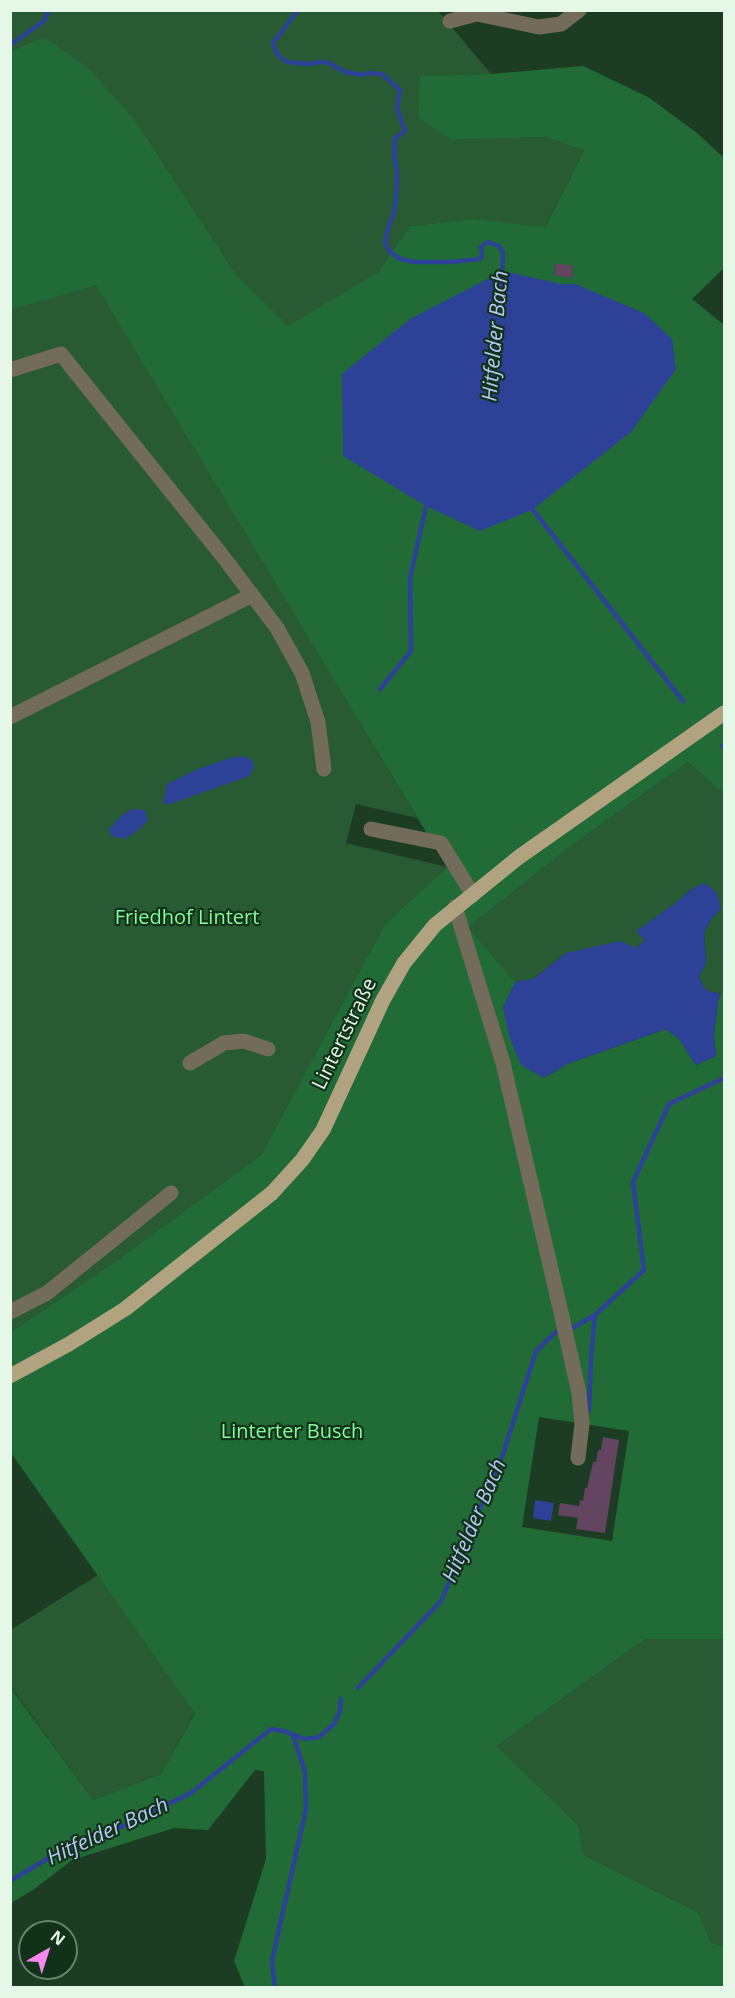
<!DOCTYPE html>
<meta charset="utf-8">
<style>
body{margin:0}
#map{position:relative;width:735px;height:1998px;overflow:hidden;background:#1c3d23;font-family:"Open Sans",sans-serif}
canvas{display:block}
.frame{position:absolute;inset:0;border:12px solid #e5f8e8;pointer-events:none}
.north{position:absolute;left:18px;top:1920px;width:60px;height:60px;box-sizing:border-box;background:#113219;border:2px solid #66816c;border-radius:50%;rotate:39deg;font-size:16px;font-weight:700;line-height:24px;text-align:center;color:#e5f8e8}
.north::after{content:'';display:block;margin:auto;width:21px;height:27px;background:#f589ef;clip-path:polygon(50% 0,100% 100%,50% 72%,0 100%)}
</style>
<div id="map">
<canvas width="735" height="1998"></canvas>
<div class="frame"></div>
<div class="north">N</div>
</div>
<script>
const context = document.querySelector('canvas').getContext('2d');
context.lineJoin = 'round';
function fill(path, color) {
  context.fillStyle = color;
  context.fill(path, 'evenodd');
}
function shape(rows) {
  const path = new Path2D();
  for (const r of rows) {
    path.moveTo(r[0], r[1]);
    for (let i = 2; i < r.length; i += 2) path.lineTo(r[i], r[i + 1]);
  }
  return path;
}
function trace(path, color, width, dash) {
  context.strokeStyle = color;
  context.lineWidth = width;
  context.lineCap = dash ? 'butt' : 'round';
  context.setLineDash(dash || []);
  context.stroke(path);
}
function write(font, color, halo, rows, align = 'center') {
  context.font = font + ' "Open Sans",sans-serif';
  context.lineWidth = 4.5;
  context.setLineDash([]);
  context.textBaseline = 'middle';
  context.strokeStyle = halo;
  context.fillStyle = color;
  for (const [text, x, y, turn = 0] of rows) {
    context.save();
    context.translate(x, y);
    context.rotate((+turn || 0) * Math.PI / 180);
    context.textAlign = isNaN(turn) ? turn : align;
    if (halo) context.strokeText(text, 0, 0);
    context.fillText(text, 0, 0);
    context.restore();
  }
}
const green = shape([
 [11,11,438,11,491,74,420,76,452,140,546,137,584,151,544,228,473,219,410,226,378,272,288,327,235,273,137,123,44,37,11,51],
 [96,284,220,488,417,818,356,804,346,843,447,867,385,924,261,1155,119,1259,11,1332,11,310],
 [688,762,724,794,724,993,721,994,706,990,699,977,706,962,704,933,711,919,721,909,693,888,674,904,637,931,645,940,636,948,566,953,533,979,515,982,468,927,575,843],
 [98,1575,195,1712,161,1774,93,1800,11,1687,10,1628,12,1629],
 [645,1639,724,1639,724,1946,711,1943,699,1913,584,1855,578,1825,497,1746]
]);
const forest = shape([
 [44,37,88,68,137,123,235,273,288,326,378,272,410,226,473,219,545,227,584,151,546,137,452,140,419,118,420,76,491,74,583,66,648,97,697,133,724,158,724,268,692,299,724,325,724,794,688,762,575,843,468,927,515,982,503,1008,544,1078,567,1064,666,1029,679,1039,696,1065,716,1056,714,1035,718,1001,721,994,724,993,724,1639,645,1639,497,1746,578,1825,584,1855,699,1913,711,1943,724,1946,724,1987,245,1987,234,1961,266,1859,264,1771,255,1770,208,1830,174,1828,72,1860,33,1890,11,1903,10,1687,93,1800,161,1774,195,1713,11,1453,11,1332,119,1259,261,1155,385,924,447,867,96,285,11,310,11,51],
 [556,264,573,266,572,277,554,275],
 [561,284,576,284,631,432],
 [539,1417,629,1431,612,1541,522,1527]
]);
const water = shape([
 [503,271,561,284,575,284,644,313,672,339,676,369,631,432,532,510,480,531,426,506,343,456,342,374,410,319],
 [243,756,252,760,254,768,249,776,170,804,163,804,167,784,198,769,230,758],
 [132,809,145,810,148,820,141,828,125,839,111,836,109,829,121,816],
 [705,883,717,893,721,909,711,919,704,933,706,962,699,977,706,990,721,994,718,1001,714,1035,716,1056,696,1065,679,1039,666,1029,567,1064,544,1078,521,1065,510,1039,503,1008,515,982,533,979,566,953,620,941,636,948,645,940,636,931,674,904,693,888],
 [535,1500,554,1503,551,1521,533,1518]
]);
const stream = shape([
 [298,10,273,43,277,54,287,62,308,64,321,62,329,63,345,72,363,75,368,73,382,74,400,90,397,108,405,131,395,138,394,153,397,174,396,199,394,212,388,228,385,242,390,252,400,259,415,262,450,262,480,259,482,256,481,247,488,242,499,246,503,252,502,276],
 [10,45,44,21,49,10],
 [530,506,683,701],
 [380,689,411,651,410,578,426,506,429,502],
 [722,746,724,748],
 [571,1329,595,1315,644,1270,633,1182,669,1104,724,1078],
 [589,1410,591,1359,595,1315],
 [358,1688,441,1601,503,1454,536,1351,556,1332],
 [10,1881,52,1856,94,1840,191,1793,271,1729,284,1731,305,1739,319,1737,334,1724,340,1711,341,1699],
 [275,1988,272,1961,306,1809,305,1772,293,1735]
]);
const building = shape([
 [556,263,573,266,572,278,554,275],
 [603,1437,619,1440,605,1533,576,1529,578,1518,558,1515,560,1503,579,1506,580,1500,583,1501,585,1488,587,1488,593,1462,596,1462,598,1450,601,1450]
]);
const minor = shape([
 [450,21,477,14,539,27,561,24,579,10],
 [10,370,61,354,221,554,277,628,302,673,318,722,324,769],
 [10,717,252,595],
 [371,829,441,843,473,895],
 [455,907,503,1063,560,1308,579,1393,582,1424,578,1458],
 [190,1063,224,1043,244,1041,268,1049],
 [10,1312,47,1293,171,1193]
]);
const major = shape([
 [10,1376,69,1344,125,1309,272,1193,302,1160,323,1130,383,1000,404,963,435,925,519,857,724,713]
]);
const parkNames = [
 ["Friedhof Lintert",187,918],
 ["Linterter Busch",292,1432]
];
const streetNames = [
 ["Lintertstraße",345,1034,-64]
];
const waterNames = [
 ["Hitfelder Bach",496,336,-85],
 ["Hitfelder Bach",475,1521,-67],
 ["Hitfelder Bach",108,1832,-25]
];
fill(green, '#285b34');
fill(forest, '#216c36');
fill(water, '#2d4196');
trace(stream, '#2d4196', 4.5);
fill(building, '#634561');
trace(minor, '#736c5b', 15);
trace(major, '#b1a380', 15);
write('20px', '#83fc9e', '#113219', parkNames);
write('20px', '#e5f8e8', '#113219', streetNames);
write('italic 21px', '#b6c7f6', '#113219', waterNames);
</script>
